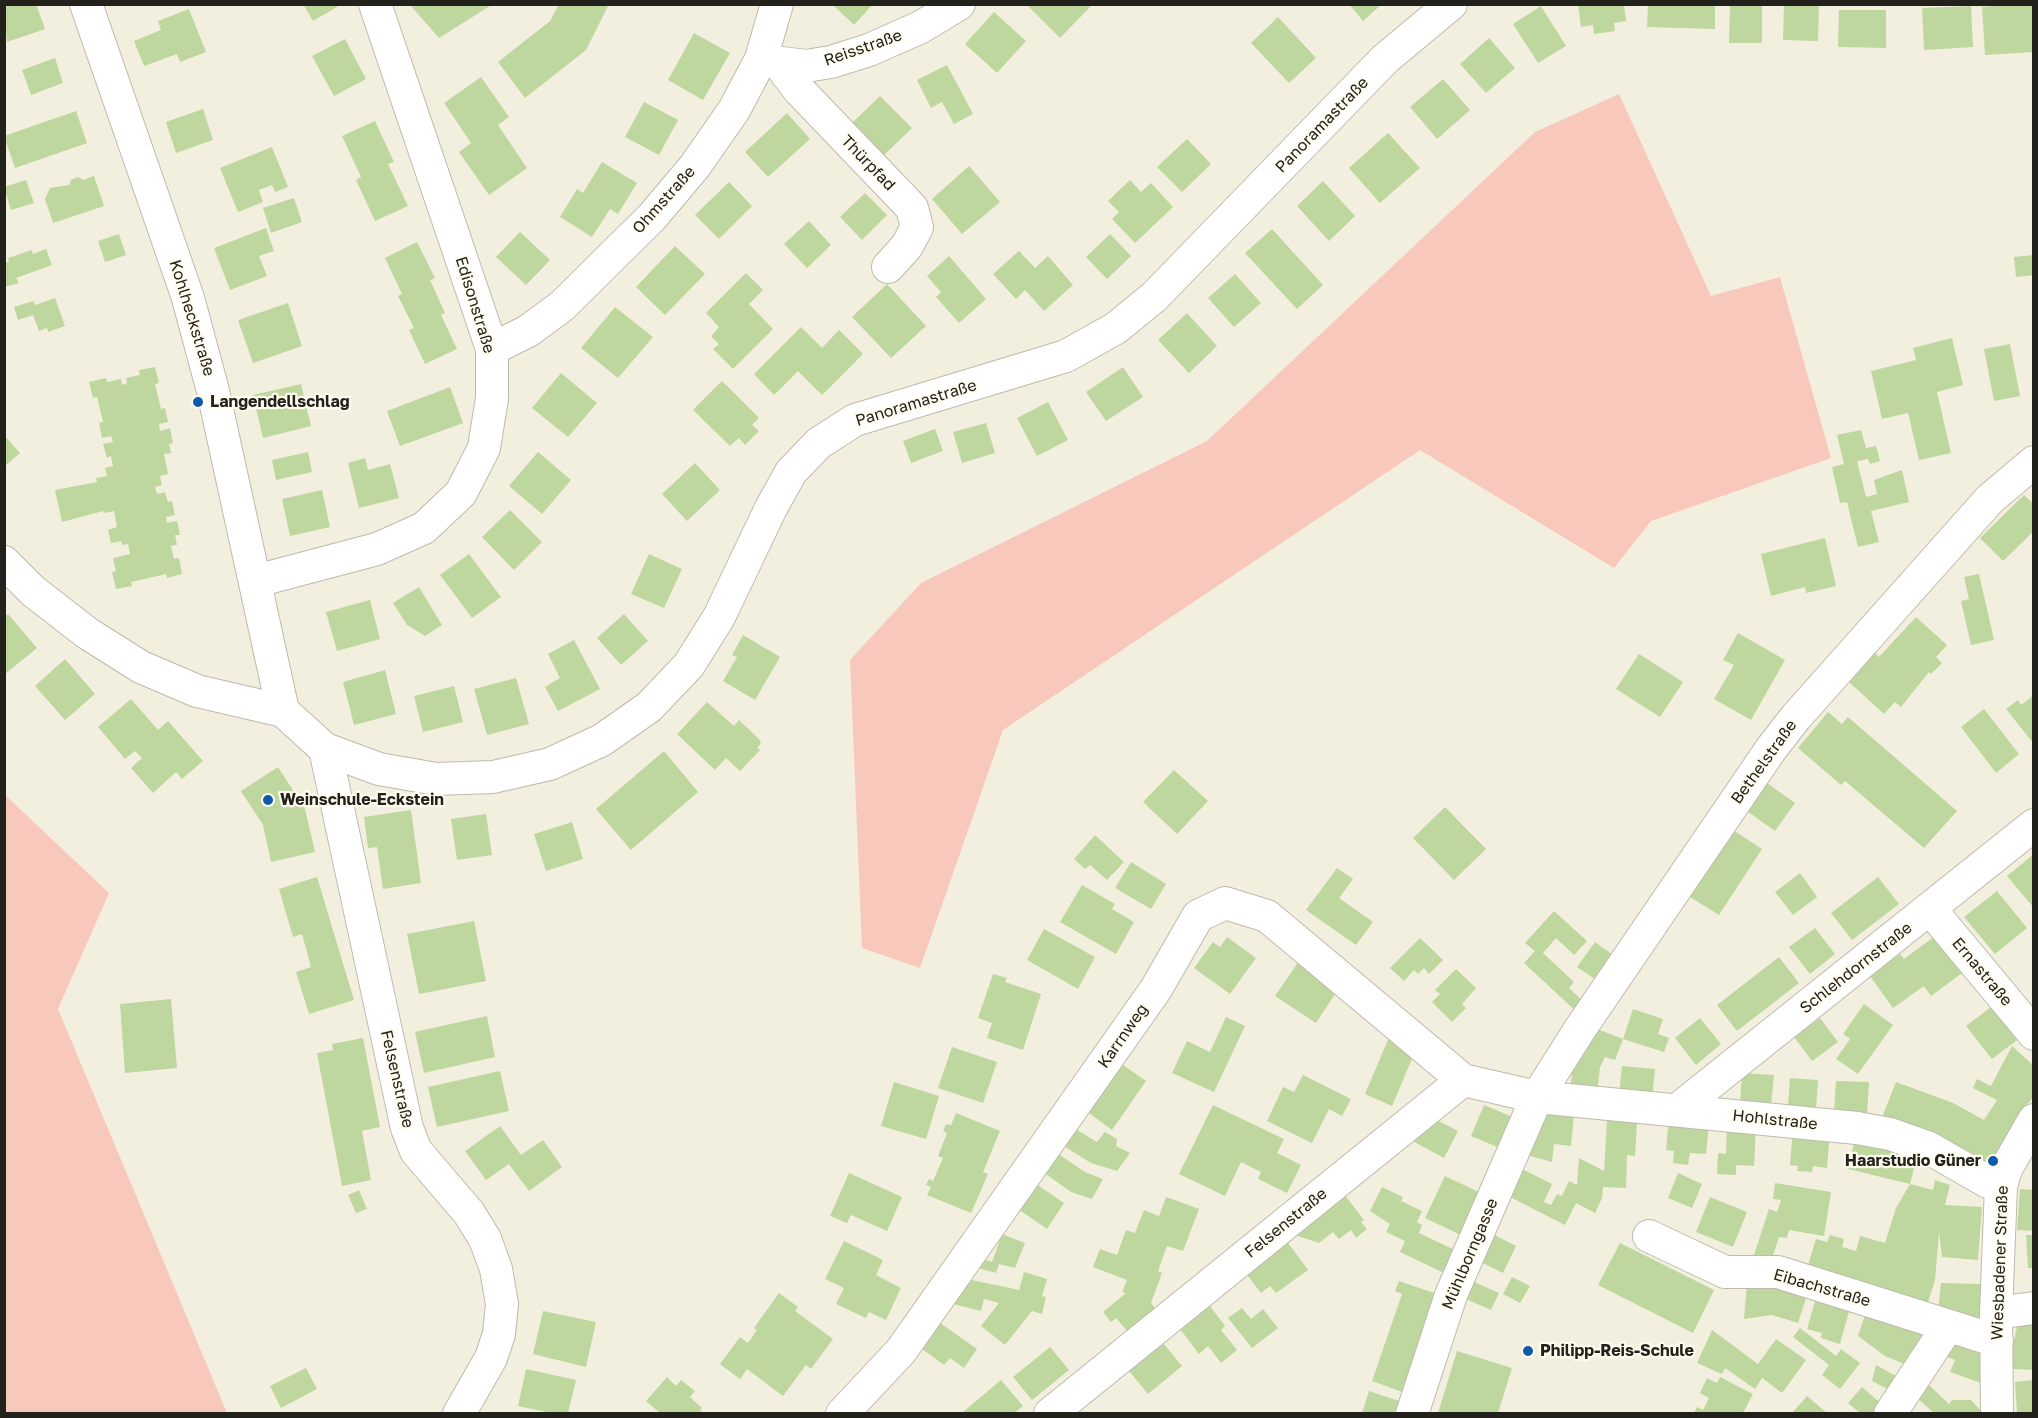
<!DOCTYPE html>
<meta charset="utf-8">
<style>
body{margin:0}
#map{position:relative;width:2038px;height:1418px;overflow:hidden;background:#f3efdf;font-family:"Golos Text",sans-serif}
canvas{display:block}
.frame{position:absolute;inset:0;border:6px solid #23211c;pointer-events:none}
</style>
<div id="map">
<canvas width="2038" height="1418"></canvas>
<div class="frame"></div>
</div>
<script>
const context = document.querySelector('canvas').getContext('2d');
context.lineJoin = 'round';
function fill(path, color) {
  context.fillStyle = color;
  context.fill(path, 'evenodd');
}
function shape(rows) {
  const path = new Path2D();
  for (const r of rows) {
    path.moveTo(r[0], r[1]);
    for (let i = 2; i < r.length; i += 2) path.lineTo(r[i], r[i + 1]);
  }
  return path;
}
function trace(path, color, width, dash) {
  context.strokeStyle = color;
  context.lineWidth = width;
  context.lineCap = dash ? 'butt' : 'round';
  context.setLineDash(dash || []);
  context.stroke(path);
}
function write(font, color, halo, rows, align = 'center') {
  context.font = font + ' "Golos Text",sans-serif';
  context.lineWidth = 4.5;
  context.setLineDash([]);
  context.textBaseline = 'middle';
  context.strokeStyle = halo;
  context.fillStyle = color;
  for (const [text, x, y, turn = 0] of rows) {
    context.save();
    context.translate(x, y);
    context.rotate((+turn || 0) * Math.PI / 180);
    context.textAlign = isNaN(turn) ? turn : align;
    if (halo) context.strokeText(text, 0, 0);
    context.fillText(text, 0, 0);
    context.restore();
  }
}
const green = shape([
 [1619,94,1711,296,1780,277,1831,458,1651,521,1614,568,1420,450,1003,730,920,968,862,948,850,660,921,583,1207,441,1535,132],
 [4,794,109,893,58,1009,227,1413,5,1413]
]);
const building = shape([
 [12,4,36,4,45,29,7,42,4,7],
 [303,4,342,4,313,21],
 [412,4,493,4,439,38,411,6],
 [559,4,609,4,586,50,525,98,498,62,550,21],
 [832,4,873,4,854,25],
 [1030,4,1093,4,1060,38,1028,6],
 [1349,4,1382,4,1363,21],
 [1578,4,1624,4,1626,21,1614,23,1615,31,1594,34,1593,25,1581,27],
 [1648,4,1715,4,1715,29,1647,27],
 [1730,4,1762,4,1762,43,1729,43],
 [1784,4,1819,4,1818,41,1783,40],
 [2016,4,2034,4,2034,52,1985,55,1982,7],
 [1541,6,1566,46,1538,63,1513,24],
 [1971,6,1973,47,1924,50,1922,8],
 [189,9,206,52,180,62,177,54,144,66,134,41,161,30,158,21],
 [1839,10,1886,10,1886,48,1838,47],
 [994,12,1026,41,997,73,965,44],
 [1278,17,1316,58,1289,83,1251,43],
 [694,33,730,53,703,100,668,80],
 [1489,38,1515,68,1486,93,1460,64],
 [345,39,366,79,334,96,312,56],
 [55,58,63,83,31,95,22,70],
 [947,65,973,114,954,124,942,102,931,108,917,80],
 [481,77,509,117,498,125,527,168,489,195,459,152,471,143,444,103],
 [1443,79,1470,110,1437,139,1410,107],
 [880,96,912,128,884,155,852,123],
 [644,102,678,120,659,155,625,137],
 [203,109,213,140,176,153,166,122],
 [76,111,87,143,15,168,4,136],
 [787,113,810,139,768,177,745,152],
 [375,121,394,162,388,164,408,206,375,221,356,180,361,177,342,136],
 [1388,133,1420,168,1380,203,1349,168],
 [1187,139,1211,164,1182,192,1157,167],
 [272,147,288,187,275,192,272,185,259,190,263,202,238,212,220,168],
 [602,162,637,183,618,214,610,209,592,237,560,217,577,189,583,193],
 [969,166,1000,202,962,234,932,199],
 [94,176,104,206,53,223,45,199,50,188,69,185,71,180,78,177,83,180],
 [26,180,34,203,11,210,4,187],
 [1130,180,1141,192,1151,183,1173,207,1135,243,1112,219,1119,212,1108,201],
 [1323,181,1355,216,1329,241,1297,206],
 [729,182,752,206,719,239,695,215],
 [865,193,887,215,862,240,840,217],
 [294,198,302,222,271,233,263,208],
 [809,221,831,245,807,268,784,244],
 [266,228,274,251,259,256,267,276,230,290,214,248],
 [1272,229,1323,285,1297,309,1245,253],
 [520,232,550,260,526,285,496,257],
 [119,234,126,255,105,262,98,241],
 [1110,234,1131,256,1107,279,1086,257],
 [417,242,435,278,430,280,445,313,441,315,457,349,425,364,409,330,414,328,398,296,402,294,385,258],
 [675,246,705,274,665,315,636,287],
 [46,249,52,265,16,278,19,283,4,287,4,263,9,262,8,258,32,250,33,254],
 [1019,251,1035,268,1048,256,1073,285,1044,311,1025,290,1016,299,993,274],
 [2034,255,2034,275,2016,277,2014,257],
 [949,256,986,299,959,323,936,297,941,292,927,276],
 [746,273,763,290,749,304,773,329,733,369,713,349,719,344,711,336,719,327,706,313],
 [1235,274,1261,303,1234,327,1208,298],
 [887,284,926,326,891,358,852,317],
 [55,298,65,326,48,332,47,328,39,331,33,315,18,320,14,307,33,301,35,305],
 [288,303,302,346,253,363,238,320],
 [615,307,653,337,618,378,581,348],
 [1187,313,1217,346,1189,373,1158,340],
 [801,327,822,348,839,330,863,354,822,395,798,371,774,395,754,374],
 [1952,338,1963,385,1937,392,1951,453,1919,460,1908,413,1882,419,1871,371,1916,360,1913,348],
 [2010,344,2020,396,1994,401,1984,349],
 [155,367,159,383,155,384,161,409,165,408,168,422,159,424,160,431,170,428,173,443,169,444,171,453,164,454,168,474,160,476,162,485,155,487,157,494,165,492,168,502,172,501,175,515,166,517,167,523,177,521,180,535,175,535,177,545,171,546,174,559,179,558,182,574,167,578,166,574,131,582,132,586,116,589,112,572,116,571,113,558,130,554,128,544,122,545,121,541,111,543,108,530,117,527,114,511,104,513,103,511,62,522,55,490,97,482,96,478,107,476,105,468,113,466,111,456,107,458,103,444,113,442,111,436,102,438,99,423,103,422,97,397,93,398,89,382,106,378,107,382,121,379,122,385,127,383,126,378,140,375,139,370],
 [1123,367,1143,397,1106,421,1086,392],
 [561,373,597,403,568,437,532,408],
 [722,381,759,418,752,425,759,431,745,445,739,438,730,446,693,410],
 [301,384,311,426,263,438,253,395],
 [450,387,463,423,400,446,387,411],
 [1048,402,1068,440,1037,456,1017,418],
 [986,423,995,453,962,463,953,432],
 [935,429,943,451,911,463,903,441],
 [1861,430,1866,448,1876,446,1880,461,1870,464,1868,459,1857,461,1866,497,1877,494,1874,480,1902,470,1909,502,1871,511,1879,542,1858,547,1847,502,1840,503,1832,467,1844,464,1837,435],
 [4,435,20,453,4,467],
 [308,452,312,472,276,480,272,460],
 [538,452,571,480,542,514,509,486],
 [365,458,368,470,390,464,399,498,359,508,348,463],
 [695,463,720,490,687,521,662,494],
 [322,490,330,527,290,536,282,499],
 [2024,495,2034,504,2034,531,2003,561,1980,538],
 [510,510,542,542,514,570,482,537],
 [1825,538,1836,586,1806,593,1805,587,1771,596,1761,554],
 [469,554,501,597,472,618,440,575],
 [649,554,682,569,664,608,631,594],
 [1979,574,1994,640,1971,645,1961,601,1969,599,1964,577],
 [419,587,442,625,425,636,407,625,393,603],
 [370,600,380,639,337,651,326,612],
 [8,614,37,648,4,675,4,617],
 [624,614,648,641,621,665,597,638],
 [1916,617,1947,645,1936,657,1942,663,1931,674,1929,672,1901,707,1895,702,1884,714,1849,682,1875,653,1879,657],
 [1738,633,1785,660,1751,720,1714,699,1734,665,1723,660],
 [743,635,780,657,755,700,723,681,737,657,732,655],
 [574,640,600,689,558,711,545,687,560,678,548,654],
 [1639,654,1683,682,1660,717,1616,689],
 [65,659,95,694,65,720,35,686],
 [385,670,396,714,354,725,343,682],
 [516,678,529,724,487,735,474,689],
 [454,686,463,722,423,732,414,696],
 [2034,695,2034,744,2006,709,2018,700,2021,705],
 [131,699,158,730,168,721,203,761,182,779,176,772,153,793,131,768,142,758,135,751,125,759,98,727],
 [707,702,734,726,739,720,759,739,761,743,757,748,760,750,740,771,726,758,715,770,677,734],
 [1984,709,2019,754,1996,773,1961,727],
 [1828,712,1842,724,1848,717,1957,811,1924,848,1845,781,1841,785,1798,748],
 [664,751,698,792,631,850,596,809],
 [278,767,305,809,315,852,271,862,263,825,241,791],
 [1174,770,1208,801,1177,834,1143,802],
 [1767,783,1795,803,1775,831,1747,811],
 [1445,807,1486,849,1454,880,1413,838],
 [411,810,421,883,383,889,377,847,368,848,364,817],
 [486,814,492,855,457,860,451,819],
 [572,822,583,859,546,871,534,834],
 [1733,830,1762,849,1719,915,1690,897],
 [1095,835,1124,862,1107,880,1090,865,1085,869,1074,859],
 [2034,854,2034,908,2007,876],
 [1131,862,1166,884,1151,909,1115,888],
 [1337,868,1353,879,1339,898,1373,922,1356,945,1306,910],
 [1800,873,1817,897,1793,915,1775,892],
 [317,877,354,1000,309,1014,296,972,311,967,302,934,293,937,279,889],
 [1878,877,1899,904,1852,940,1831,913],
 [1082,885,1115,904,1112,909,1134,922,1116,954,1060,922],
 [1997,891,2027,928,1995,954,1964,917],
 [1554,911,1587,941,1574,955,1556,938,1543,953,1574,982,1569,988,1586,1004,1580,1015,1524,963,1535,951,1525,943],
 [474,921,486,981,419,994,407,934],
 [1815,928,1835,954,1810,974,1789,947],
 [1044,929,1095,957,1078,989,1027,960],
 [1935,936,1962,973,1931,996,1924,986,1893,1008,1870,976,1900,954,1904,959],
 [1227,937,1256,958,1230,994,1194,968,1213,942,1220,947],
 [1420,938,1443,960,1429,974,1424,968,1418,974,1414,970,1404,981,1390,968],
 [1595,942,1620,960,1602,984,1577,967],
 [1779,957,1799,983,1737,1031,1717,1005],
 [1299,961,1339,988,1316,1023,1275,996],
 [1456,969,1476,988,1462,1004,1466,1008,1452,1022,1432,1002,1440,994,1435,990],
 [993,974,1007,978,1005,982,1041,994,1023,1050,987,1038,992,1023,978,1018],
 [171,999,177,1068,125,1073,120,1004],
 [1864,1004,1893,1025,1858,1074,1836,1059,1850,1039,1843,1034],
 [1995,1004,2021,1037,1992,1059,1966,1026],
 [1633,1009,1663,1019,1658,1034,1669,1038,1664,1052,1623,1039,1615,1060,1605,1057,1600,1067,1597,1094,1570,1091,1573,1064,1597,1029,1623,1039],
 [487,1016,495,1057,424,1073,415,1032],
 [1226,1017,1245,1026,1214,1092,1172,1073,1187,1041,1210,1052],
 [1700,1018,1721,1044,1696,1065,1675,1038],
 [1820,1018,1838,1042,1812,1061,1794,1037],
 [1390,1035,1417,1047,1392,1106,1365,1094],
 [363,1038,380,1127,362,1131,371,1180,342,1186,317,1053,333,1050,332,1044],
 [2012,1046,2034,1066,2034,1096,2021,1112,1992,1163,1984,1165,1882,1117,1896,1082,1953,1103,1984,1120,1997,1100,1973,1088,1977,1079,1991,1086],
 [952,1047,997,1062,983,1103,938,1088],
 [1119,1062,1146,1081,1112,1130,1085,1110],
 [1622,1066,1655,1069,1652,1099,1619,1095],
 [500,1071,509,1111,437,1127,428,1087],
 [1742,1073,1774,1075,1771,1105,1740,1103],
 [1303,1075,1351,1099,1342,1116,1329,1109,1312,1143,1267,1121,1283,1087,1294,1092],
 [1790,1078,1818,1080,1816,1109,1788,1106],
 [1836,1081,1869,1082,1867,1113,1834,1111],
 [894,1082,939,1096,926,1139,881,1126],
 [1213,1105,1284,1139,1277,1153,1301,1165,1287,1193,1258,1179,1261,1172,1241,1162,1225,1196,1179,1174],
 [1484,1105,1515,1118,1502,1149,1471,1136],
 [1543,1112,1574,1115,1571,1146,1554,1144,1552,1162,1523,1154],
 [956,1113,1000,1131,983,1172,988,1174,971,1213,927,1195,931,1187,926,1185,929,1179,933,1181,943,1158,938,1156,947,1133,943,1131,946,1124,951,1125],
 [1431,1117,1458,1131,1444,1158,1407,1138],
 [1669,1118,1709,1122,1706,1154,1690,1153,1688,1165,1673,1163,1674,1151,1666,1150],
 [1607,1121,1637,1122,1635,1156,1627,1155,1626,1188,1603,1187,1602,1198,1595,1213,1576,1203,1565,1225,1504,1194,1518,1167,1552,1184,1544,1202,1551,1205,1557,1194,1562,1196,1569,1181,1577,1185,1579,1158,1604,1171],
 [1727,1124,1756,1125,1754,1166,1736,1165,1736,1175,1717,1174,1718,1153,1726,1154],
 [500,1126,521,1155,543,1140,562,1167,529,1191,509,1164,486,1180,465,1151],
 [1074,1128,1097,1142,1105,1132,1117,1139,1116,1146,1130,1153,1117,1171,1091,1163,1062,1145],
 [1793,1128,1830,1131,1827,1168,1813,1166,1812,1172,1797,1171,1798,1166,1790,1165],
 [1856,1134,1919,1150,1910,1184,1933,1190,1935,1180,1950,1185,1945,1205,1982,1207,1978,1260,1942,1257,1939,1232,1935,1280,1926,1309,1806,1272,1816,1239,1827,1242,1830,1235,1844,1239,1842,1247,1856,1251,1860,1236,1885,1243,1896,1208,1910,1184,1848,1169],
 [1057,1153,1085,1172,1103,1179,1092,1199,1071,1192,1043,1172],
 [849,1173,902,1197,887,1231,851,1215,847,1223,830,1216],
 [1678,1173,1702,1184,1692,1208,1668,1198],
 [1445,1176,1485,1195,1465,1237,1425,1218],
 [1775,1183,1831,1192,1824,1236,1789,1230,1787,1238,1779,1237,1770,1265,1751,1264,1769,1209,1777,1212,1781,1200,1773,1199],
 [1036,1184,1064,1203,1047,1229,1018,1209],
 [1382,1187,1403,1197,1401,1201,1422,1211,1417,1222,1422,1225,1419,1233,1459,1252,1448,1275,1400,1252,1405,1241,1386,1232,1390,1224,1370,1211],
 [2020,1189,2034,1190,2034,1231,2017,1230],
 [359,1190,367,1209,356,1213,348,1195],
 [1344,1194,1364,1220,1361,1222,1367,1229,1356,1238,1351,1230,1339,1239,1333,1232,1319,1243,1292,1234],
 [1166,1197,1199,1209,1183,1251,1167,1246,1158,1271,1162,1273,1151,1303,1155,1308,1127,1331,1116,1318,1111,1322,1103,1312,1126,1293,1122,1292,1127,1280,1093,1267,1100,1249,1117,1255,1126,1230,1135,1233,1144,1210,1159,1216],
 [1710,1197,1747,1212,1733,1247,1696,1232],
 [1487,1231,1516,1246,1503,1273,1473,1258],
 [1002,1234,1025,1243,1015,1268,999,1264,996,1273,974,1267,980,1258,992,1262],
 [2026,1235,2034,1235,2034,1268,2028,1268],
 [1286,1240,1308,1270,1276,1293,1270,1286,1261,1293,1244,1271],
 [844,1241,883,1260,876,1275,901,1288,886,1320,869,1312,866,1318,836,1304,844,1288,825,1279],
 [1620,1243,1714,1290,1693,1333,1598,1285],
 [1024,1272,1047,1279,1042,1296,1046,1297,1042,1314,1032,1311,1005,1345,981,1326,999,1303,984,1299,981,1311,953,1304,967,1279,1019,1290],
 [1512,1277,1530,1286,1520,1303,1503,1294],
 [1465,1278,1499,1293,1491,1310,1457,1295],
 [1399,1281,1440,1295,1405,1393,1372,1381,1402,1294,1395,1291],
 [1941,1283,1981,1284,1979,1323,1938,1311],
 [1747,1285,1780,1287,1807,1295,1798,1323,1772,1315,1744,1319],
 [779,1293,798,1307,795,1311,833,1339,811,1369,806,1365,783,1396,747,1369,740,1379,720,1364,740,1337,748,1343,757,1330,754,1328],
 [1816,1298,1850,1308,1840,1344,1821,1338,1822,1333,1807,1329],
 [1207,1302,1225,1326,1221,1330,1237,1350,1221,1363,1208,1346,1199,1354,1177,1325],
 [1242,1308,1251,1319,1263,1309,1278,1328,1252,1348,1228,1318],
 [543,1311,596,1322,586,1367,533,1354],
 [1866,1312,1933,1335,1914,1368,1885,1356,1858,1336],
 [936,1320,977,1349,964,1368,950,1358,944,1365,918,1346],
 [2034,1321,2034,1370,2013,1369,2012,1350,2018,1322],
 [1800,1328,1836,1356,1841,1349,1860,1363,1840,1389,1822,1375,1829,1365,1793,1337],
 [1712,1330,1758,1364,1776,1339,1806,1360,1782,1393,1762,1378,1755,1389,1725,1368,1722,1374,1697,1363],
 [1159,1338,1182,1366,1148,1394,1125,1366],
 [1954,1339,1980,1351,1981,1383,1950,1372,1955,1360,1942,1355],
 [1050,1347,1069,1370,1032,1400,1013,1377],
 [1457,1351,1512,1368,1498,1413,1438,1413],
 [1876,1365,1903,1380,1895,1393,1872,1381],
 [306,1368,317,1389,281,1408,270,1386],
 [526,1369,576,1380,568,1413,551,1413,518,1406],
 [667,1377,676,1386,681,1380,695,1391,690,1397,702,1408,700,1411,703,1413,660,1413,646,1401],
 [1720,1377,1753,1394,1743,1413,1694,1413,1697,1407,1703,1410,1709,1398,1700,1393,1707,1378,1717,1383],
 [1001,1380,1023,1406,1014,1413,965,1413,963,1412],
 [2034,1380,2034,1413,2017,1413,2015,1382],
 [1929,1385,1949,1404,1952,1400,1971,1400,1983,1413,1934,1413,1916,1397],
 [1862,1387,1885,1407,1879,1413,1860,1413,1848,1403],
 [1369,1391,1402,1402,1398,1413,1362,1413],
 [1807,1396,1827,1413,1792,1413]
]);
const minor = shape([
 [86,4,188,298,213,391,283,711],
 [765,61,806,66,831,62,869,50,921,27,959,4],
 [780,65,799,90,912,208,917,227,907,246,888,267],
 [492,349,528,331,562,306,652,217,695,166,734,110,761,59,777,4],
 [4,562,33,591,87,633,141,667,197,691,283,711,325,749,379,769,436,779,493,777,550,764,602,740,649,707,689,665,719,617,771,508,791,472,819,443,855,420,1066,356,1116,328,1154,297,1385,59,1451,4],
 [256,581,377,549,424,528,461,493,484,448,492,398,492,349,375,4],
 [325,749,407,1128,416,1151,469,1213,485,1239,496,1269,502,1304,499,1334,491,1358,459,1414],
 [1930,909,2034,1034],
 [1677,1110,2034,825],
 [1649,1236,1725,1272,1778,1272,1997,1341],
 [1996,1313,2034,1308],
 [842,1414,901,1351,1156,989,1198,916,1225,903,1267,916,1463,1080,1537,1097,1857,1128,1890,1134,1927,1147,1988,1182,2001,1186],
 [1050,1414,1463,1080],
 [1412,1414,1451,1295,1537,1097,1580,1029,1771,749,1796,717,1990,499,2034,462],
 [1890,1414,1948,1326],
 [1997,1414,1996,1313,2001,1186,2006,1169,2034,1120]
]);
const markers = [
 [198,402,6,"#0f59a9"],
 [268,800,6,"#0f59a9"],
 [1993,1161,6,"#0f59a9"],
 [1528,1351,6,"#0f59a9"]
];
const streetNames = [
 ["Reisstraße",863,48,-19],
 ["Panoramastraße",1322,125,-46],
 ["Thürpfad",868,163,46],
 ["Ohmstraße",664,200,-48],
 ["Edisonstraße",475,305,73],
 ["Kohlheckstraße",192,318,73],
 ["Panoramastraße",916,403,-17],
 ["Bethelstraße",1764,762,-54],
 ["Schlehdornstraße",1856,968,-38],
 ["Ernastraße",1982,972,50],
 ["Karrnweg",1123,1036,-55],
 ["Felsenstraße",397,1079,77],
 ["Hohlstraße",1775,1120,6],
 ["Felsenstraße",1286,1223,-39],
 ["Mühlborngasse",1470,1254,-67],
 ["Wiesbadener Straße",2000,1263,-88],
 ["Eibachstraße",1822,1288,16]
];
const poiNames = [
 ["Langendellschlag",210,402],
 ["Weinschule-Eckstein",280,800],
 ["Haarstudio Güner",1981,1161,"right"],
 ["Philipp-Reis-Schule",1540,1351]
];
fill(green, '#f8c8bd');
fill(building, '#bed79e');
trace(minor, '#bebaab', 34);
trace(minor, '#fff', 32);
for (const [x, y, r, color] of markers) {
  const dot = new Path2D();
  dot.arc(x, y, r, 0, 2 * Math.PI);
  context.fillStyle = color;
  context.fill(dot);
  trace(dot, '#fffcef', 2);
}
write('16px', '#23211c', '#fffcef', streetNames);
write('bold 16px', '#23211c', '#fffcef', poiNames, 'left');
</script>
